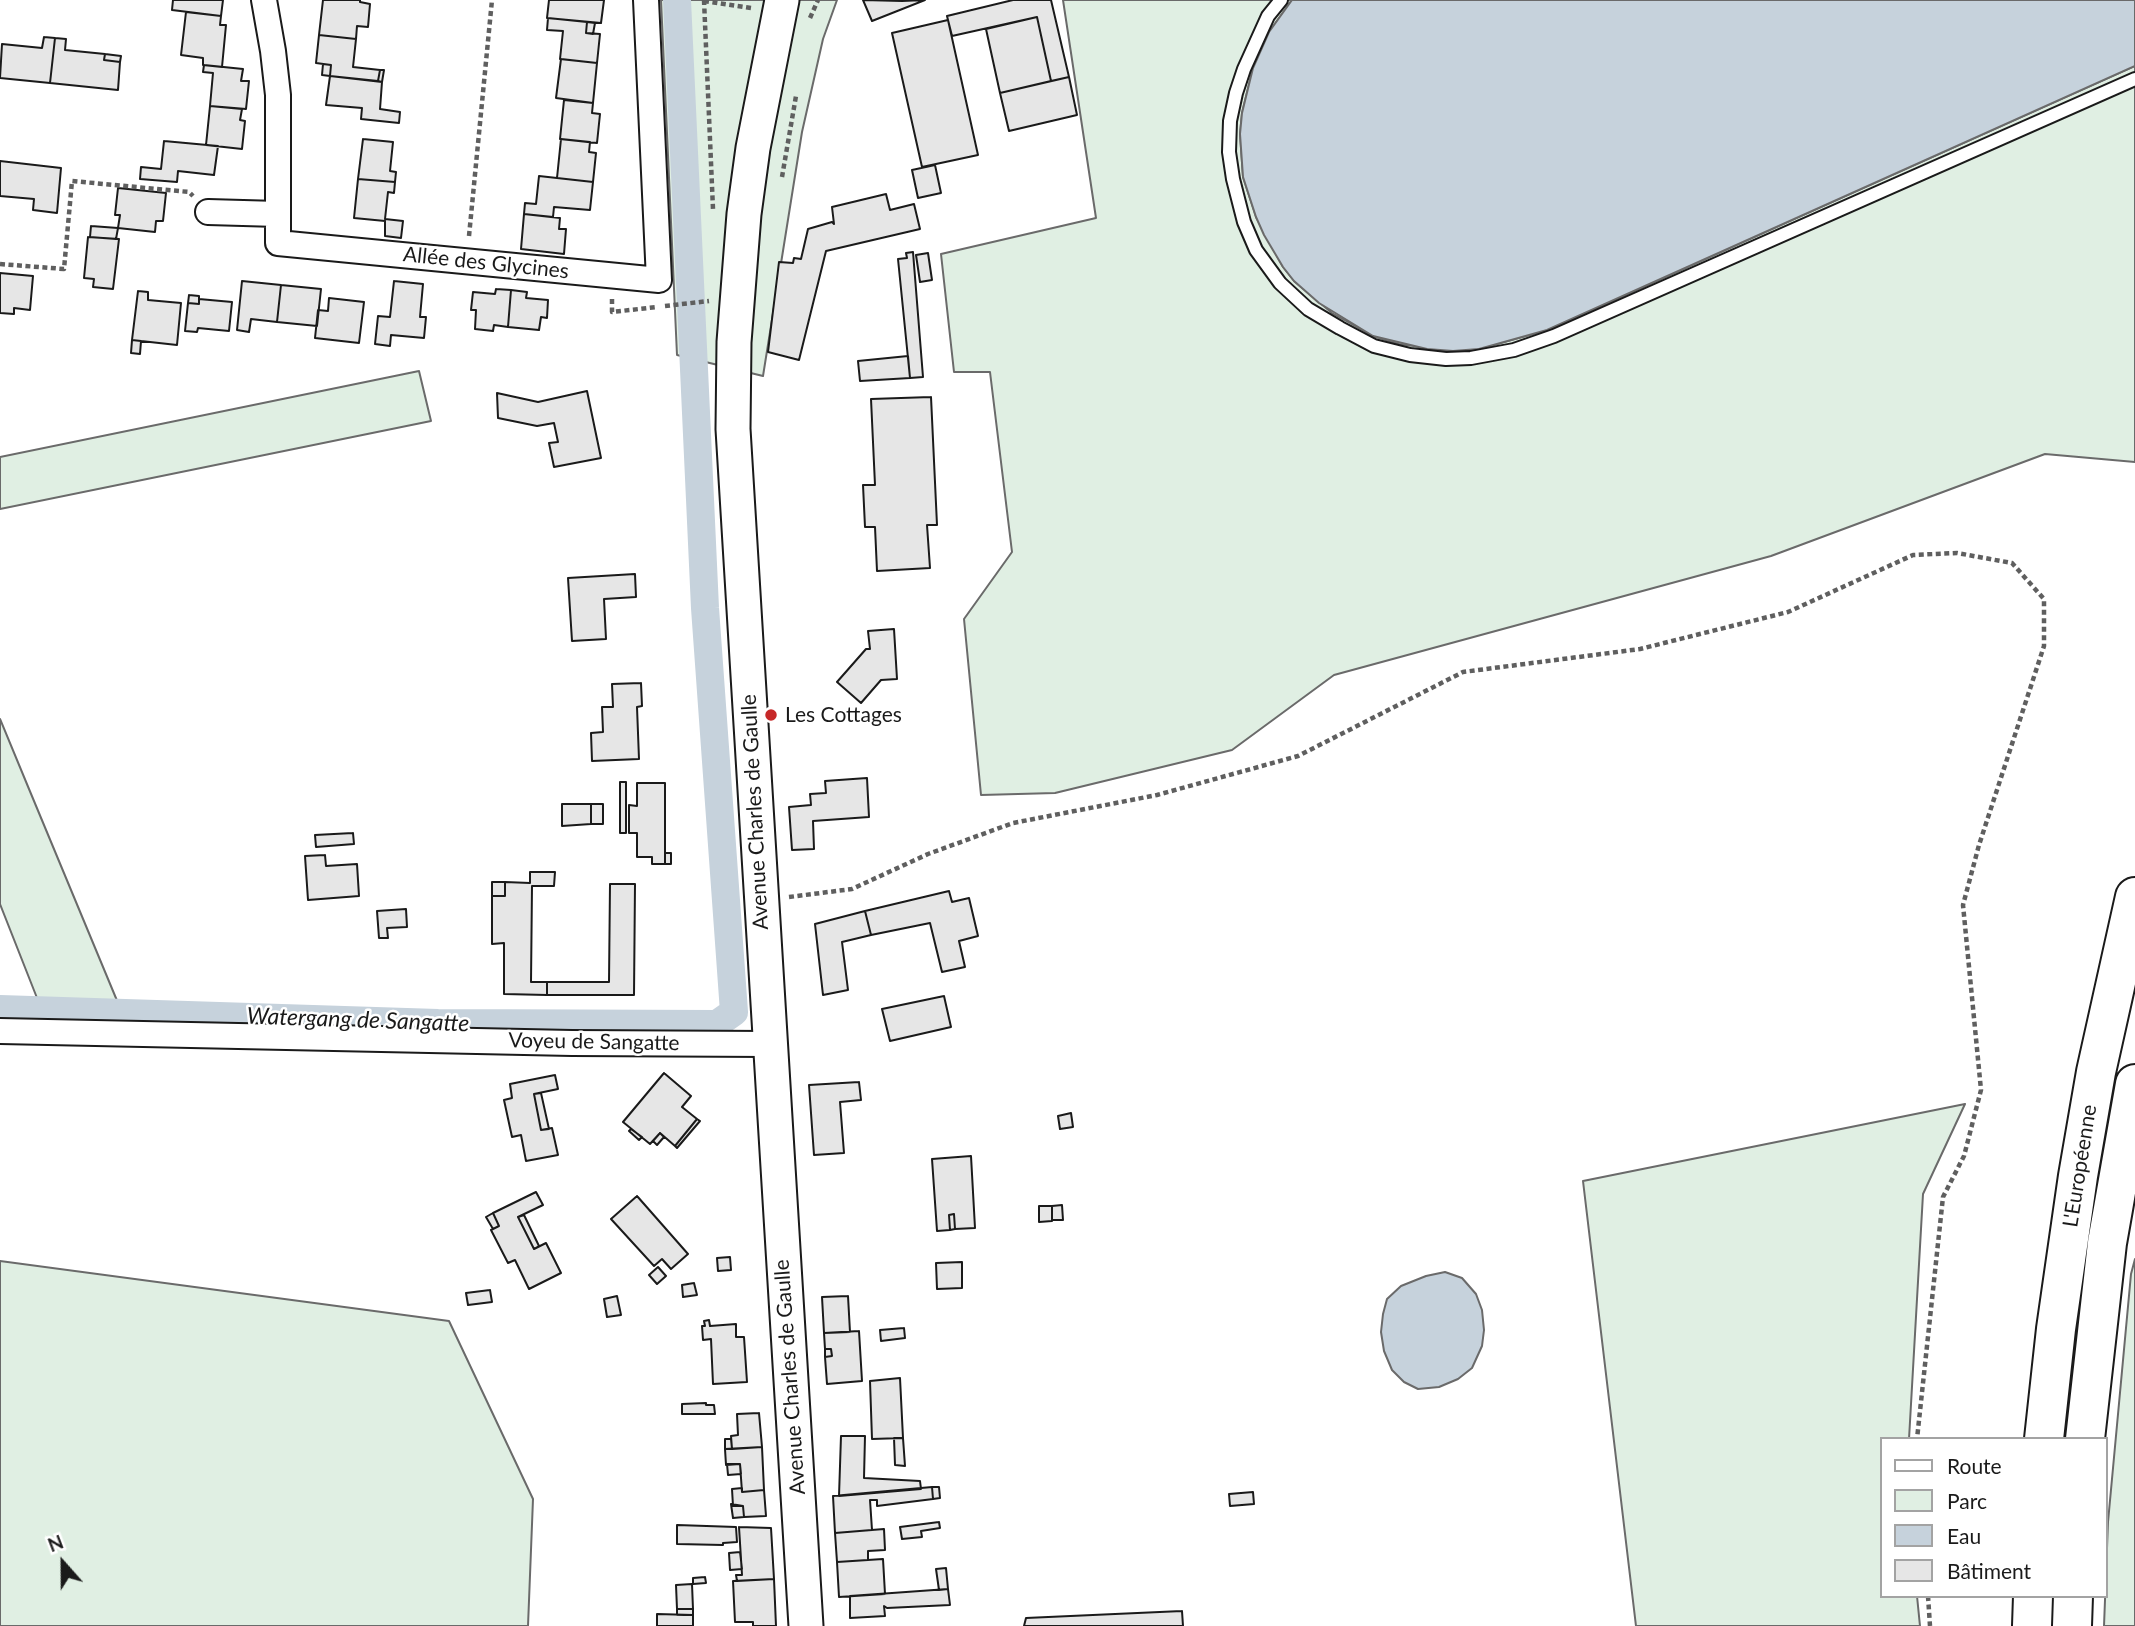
<!DOCTYPE html>
<meta charset="utf-8">
<style>
body{margin:0}
#map{position:relative;width:2135px;height:1626px;overflow:hidden;background:#fff;font-family:Lato,sans-serif}
canvas{display:block}
.legend{position:absolute;left:1880px;top:1437px;width:228px;height:161px;box-sizing:border-box;background:#fff;border:2px solid #a3a3a3;margin:0;padding:9px 12px;list-style:none;font-size:21px;color:#1a1a1a}
.legend li{display:flex;align-items:center;gap:14px;height:35px}
.legend b{width:35px;border:2px solid #a3a3a3}
.north{position:absolute;left:28px;top:1528px;width:70px;height:70px;-webkit-text-stroke:5px #fff;paint-order:stroke;rotate:339deg;font-size:19px;font-weight:700;line-height:28px;text-align:center;color:#1a1a1a}
.north::after{content:'';display:block;margin:auto;width:24px;height:32px;background:#1a1a1a;clip-path:polygon(50% 0,100% 100%,50% 72%,0 100%)}
</style>
<div id="map">
<canvas width="2135" height="1626"></canvas>
<ul class="legend">
<li><b style="height:9px;background:#fff"></b>Route</li>
<li><b style="height:19px;background:#e0efe3"></b>Parc</li>
<li><b style="height:19px;background:#c6d2dc"></b>Eau</li>
<li><b style="height:19px;background:#e6e6e6"></b>Bâtiment</li>
</ul>
<div class="north">N</div>
</div>
<script>
const context = document.querySelector('canvas').getContext('2d');
context.lineJoin = 'round';
function fill(path, color) {
  context.fillStyle = color;
  context.fill(path, 'evenodd');
}
function shape(rows) {
  const path = new Path2D();
  for (const r of rows) {
    path.moveTo(r[0], r[1]);
    for (let i = 2; i < r.length; i += 2) path.lineTo(r[i], r[i + 1]);
  }
  return path;
}
function trace(path, color, width, dash) {
  context.strokeStyle = color;
  context.lineWidth = width;
  context.lineCap = dash ? 'butt' : 'round';
  context.setLineDash(dash || []);
  context.stroke(path);
}
function write(font, color, halo, rows, align = 'center') {
  context.font = font + ' Lato,sans-serif';
  context.lineWidth = 5;
  context.setLineDash([]);
  context.textBaseline = 'middle';
  context.strokeStyle = halo;
  context.fillStyle = color;
  for (const [text, x, y, turn = 0] of rows) {
    context.save();
    context.translate(x, y);
    context.rotate((+turn || 0) * Math.PI / 180);
    context.textAlign = isNaN(turn) ? turn : align;
    if (halo) context.strokeText(text, 0, 0);
    context.fillText(text, 0, 0);
    context.restore();
  }
}
const green = shape([
 [661,0,837,0,823,39,802,132,763,376,677,355,661,0],
 [1063,0,1292,0,1269,32,1253,68,1242,113,1240,134,1243,177,1256,217,1283,267,1294,281,1332,313,1373,336,1399,344,1453,351,1479,349,1547,330,2135,66,2135,462,2045,454,1771,556,1334,675,1232,750,1055,793,981,795,964,619,1012,552,990,372,954,372,941,254,1096,218,1063,0],
 [419,371,431,421,0,509,0,457,419,371],
 [0,719,29,789,118,1003,39,1003,0,904,0,719],
 [1965,1104,1923,1194,1909,1439,1881,1439,1881,1596,1917,1596,1920,1626,1636,1626,1583,1181,1965,1104],
 [2135,1259,2135,1626,2104,1626,2108,1522,2131,1274,2135,1259],
 [0,1261,449,1321,533,1499,528,1626,0,1626,0,1261]
]);
const water = shape([
 [1292,0,2135,0,2135,66,1547,330,1479,349,1453,351,1427,349,1373,336,1319,303,1294,281,1283,267,1264,235,1256,217,1243,177,1240,134,1242,113,1253,68,1269,32,1292,0],
 [1445,1272,1462,1278,1476,1294,1482,1310,1484,1330,1482,1346,1472,1368,1458,1379,1439,1387,1418,1389,1404,1382,1392,1370,1384,1351,1381,1332,1383,1314,1387,1299,1401,1286,1426,1276,1445,1272]
]);
const canal = shape([
 [0,1009,438,1023,717,1024,734,1012,705,608,677,0]
]);
const building = shape([
 [173,0,223,0,221,16,172,10,173,0],
 [323,0,360,0,360,2,370,4,368,27,357,26,356,39,319,35,323,0],
 [549,0,604,0,601,23,547,18,549,0],
 [863,0,902,1,925,0,872,21,863,0],
 [1013,0,1051,0,1069,77,1051,81,1037,17,952,36,947,16,1013,0],
 [186,12,221,16,220,25,226,25,222,67,203,65,203,58,181,55,186,12],
 [1037,17,1051,81,1000,93,986,29,1037,17],
 [548,18,587,22,586,33,600,34,597,63,560,59,563,31,547,30,548,18],
 [948,20,978,155,922,167,892,33,948,20],
 [587,22,595,23,593,34,586,33,587,22],
 [319,35,356,39,353,67,380,70,378,81,330,76,331,65,316,63,319,35],
 [44,37,55,38,50,83,0,78,2,44,42,48,44,37],
 [55,38,66,39,65,50,105,54,104,60,120,62,118,90,50,83,55,38],
 [105,54,121,56,120,62,104,60,105,54],
 [561,59,597,63,593,103,556,98,561,59],
 [323,64,331,65,330,76,322,75,323,64],
 [204,65,243,69,241,81,249,81,246,109,210,106,213,73,203,72,204,65],
 [380,70,384,70,382,82,378,81,380,70],
 [330,76,382,82,380,109,400,112,399,123,361,119,362,108,326,105,330,76],
 [1069,77,1077,115,1009,131,1000,93,1069,77],
 [564,100,593,103,592,113,600,114,597,143,560,139,564,100],
 [210,106,242,109,240,120,245,121,242,149,206,145,210,106],
 [363,139,393,142,390,171,396,172,395,182,358,179,363,139],
 [561,139,590,142,589,152,596,153,593,182,557,178,561,139],
 [164,141,218,146,214,175,178,171,177,182,140,179,141,167,161,169,164,141],
 [0,161,61,168,57,213,33,210,34,199,0,196,0,161],
 [935,165,941,193,918,198,912,170,935,165],
 [539,176,593,182,590,210,554,207,553,217,524,214,525,203,536,204,539,176],
 [358,179,395,182,394,193,388,192,385,219,403,221,401,238,385,236,385,221,354,218,358,179],
 [118,188,166,193,163,221,156,221,155,232,118,228,120,215,115,215,118,188],
 [886,194,890,210,914,204,920,229,826,251,799,360,768,352,779,262,793,263,794,258,801,259,808,229,832,222,834,224,832,207,886,194],
 [524,214,560,218,559,229,566,229,564,254,521,249,524,214],
 [91,226,118,228,116,239,90,237,91,226],
 [88,237,119,239,113,289,93,287,94,279,84,278,88,237],
 [913,252,923,377,910,378,898,259,907,258,906,253,913,252],
 [928,253,932,280,920,282,916,255,928,253],
 [0,273,33,276,30,310,14,308,14,314,0,313,0,273],
 [242,281,281,285,277,322,251,319,249,332,237,330,242,281],
 [394,281,423,284,420,317,426,317,424,338,391,335,390,346,375,344,378,316,390,317,394,281],
 [281,285,321,289,317,326,277,322,281,285],
 [496,289,511,290,508,327,494,325,493,331,475,329,476,310,471,310,473,292,495,294,496,289],
 [511,290,527,292,526,298,548,300,547,318,541,317,539,330,508,327,511,290],
 [138,291,148,292,148,300,181,303,177,345,132,340,138,291],
 [189,295,199,296,199,304,188,303,189,295],
 [329,298,364,302,359,343,315,338,318,310,328,311,329,298],
 [199,299,232,302,229,331,198,328,197,332,185,331,188,303,199,304,199,299],
 [132,340,141,341,140,354,131,353,132,340],
 [908,356,910,378,860,381,858,361,908,356],
 [587,391,601,458,554,467,549,443,558,442,554,423,537,426,498,418,497,393,538,402,587,391],
 [931,397,937,525,927,525,930,568,877,571,875,527,865,527,863,485,875,485,871,399,931,397],
 [635,574,636,597,604,599,606,639,572,641,568,578,635,574],
 [894,629,897,679,881,680,861,703,837,682,866,649,870,649,868,631,894,629],
 [641,683,642,706,637,707,639,759,592,761,591,733,603,732,602,707,613,707,612,684,641,683],
 [867,778,869,817,813,821,814,849,792,850,789,807,811,805,810,794,826,793,825,781,867,778],
 [620,782,626,782,626,833,620,833,620,782],
 [637,783,665,783,665,864,652,864,652,857,637,857,637,833,629,833,629,805,637,806,637,783],
 [562,804,591,804,591,824,562,826,562,804],
 [591,804,603,804,603,824,591,824,591,804],
 [353,833,354,844,316,847,315,835,353,833],
 [665,853,671,853,671,864,665,864,665,853],
 [325,855,326,866,357,864,359,896,308,900,305,856,325,855],
 [530,872,555,872,554,886,532,886,531,982,547,982,547,995,504,994,504,943,492,944,492,896,505,896,505,882,530,883,530,872],
 [492,882,505,882,505,896,492,896,492,882],
 [610,884,635,884,634,995,547,995,547,982,609,982,610,884],
 [949,891,952,902,969,898,978,936,959,941,965,967,942,972,930,923,871,935,865,911,949,891],
 [406,909,407,927,387,928,388,938,379,938,377,911,406,909],
 [865,911,871,935,842,942,848,990,823,995,815,924,865,911],
 [944,996,951,1027,890,1041,882,1009,944,996],
 [664,1073,691,1096,682,1107,697,1119,675,1146,660,1133,650,1144,623,1122,664,1073],
 [555,1075,558,1089,534,1094,541,1130,552,1128,558,1155,526,1161,521,1135,512,1137,504,1100,512,1098,510,1084,555,1075],
 [859,1082,861,1100,840,1102,844,1153,814,1155,809,1085,859,1082],
 [541,1093,549,1129,541,1130,534,1094,541,1093],
 [1071,1113,1073,1127,1060,1129,1058,1116,1071,1113],
 [697,1119,700,1121,677,1148,675,1146,697,1119],
 [631,1129,642,1137,639,1140,629,1131,631,1129],
 [660,1133,664,1137,657,1145,653,1141,660,1133],
 [971,1156,975,1228,955,1229,954,1214,949,1215,950,1230,937,1231,932,1159,971,1156],
 [536,1192,543,1205,518,1217,534,1249,546,1243,561,1273,529,1289,515,1260,508,1263,491,1230,499,1226,493,1213,536,1192],
 [637,1196,688,1254,671,1269,662,1259,654,1266,611,1219,637,1196],
 [1062,1205,1063,1220,1052,1220,1052,1206,1062,1205],
 [1039,1206,1052,1206,1052,1221,1039,1222,1039,1206],
 [493,1213,499,1226,493,1229,486,1217,493,1213],
 [954,1214,955,1229,950,1230,949,1215,954,1214],
 [524,1215,539,1246,534,1249,518,1217,524,1215],
 [730,1257,731,1270,718,1271,717,1258,730,1257],
 [962,1262,962,1288,937,1289,936,1263,962,1262],
 [658,1267,666,1276,657,1284,649,1275,658,1267],
 [694,1283,697,1295,683,1297,682,1285,694,1283],
 [490,1290,492,1302,468,1305,466,1293,490,1290],
 [617,1296,621,1315,607,1317,604,1299,617,1296],
 [848,1296,850,1332,824,1333,822,1297,848,1296],
 [709,1320,710,1326,736,1324,736,1337,744,1337,747,1382,713,1384,711,1339,703,1340,702,1326,705,1326,704,1321,709,1320],
 [904,1328,905,1338,881,1341,880,1330,904,1328],
 [859,1331,862,1381,827,1384,825,1357,832,1356,831,1349,825,1349,824,1333,859,1331],
 [825,1349,831,1349,832,1356,825,1357,825,1349],
 [900,1378,903,1438,872,1439,870,1381,900,1378],
 [706,1403,706,1405,714,1405,715,1414,682,1414,682,1404,706,1403],
 [759,1413,762,1447,732,1449,731,1436,738,1435,737,1414,759,1413],
 [841,1436,865,1436,864,1478,920,1481,921,1489,839,1496,841,1436],
 [894,1438,903,1438,905,1466,895,1465,894,1438],
 [725,1439,731,1439,732,1449,725,1449,725,1439],
 [762,1447,764,1490,742,1492,740,1464,726,1465,725,1449,762,1447],
 [727,1464,740,1464,741,1474,728,1475,727,1464],
 [932,1487,933,1499,877,1506,877,1500,870,1500,872,1530,835,1533,833,1496,932,1487],
 [932,1487,939,1487,940,1498,933,1499,932,1487],
 [742,1488,742,1492,764,1490,766,1516,744,1517,743,1506,733,1506,732,1489,742,1488],
 [1253,1492,1254,1504,1230,1506,1229,1494,1253,1492],
 [731,1504,743,1506,744,1517,733,1518,731,1504],
 [939,1522,940,1528,921,1531,922,1537,902,1539,900,1527,939,1522],
 [677,1525,736,1527,737,1542,723,1543,723,1545,677,1544,677,1525],
 [739,1527,771,1528,774,1579,737,1581,736,1575,742,1575,739,1527],
 [884,1529,885,1550,868,1551,868,1560,837,1562,835,1533,884,1529],
 [740,1552,742,1569,730,1570,729,1553,740,1552],
 [883,1559,885,1594,839,1597,837,1562,883,1559],
 [946,1568,948,1589,939,1590,936,1569,946,1568],
 [705,1577,706,1583,693,1584,693,1578,705,1577],
 [774,1579,776,1626,753,1626,753,1622,735,1622,733,1581,774,1579],
 [692,1584,693,1609,677,1609,676,1585,692,1584],
 [948,1589,950,1605,887,1608,884,1606,885,1616,850,1618,850,1596,948,1589],
 [677,1609,693,1609,693,1615,677,1615,677,1609],
 [1182,1611,1183,1626,1024,1626,1026,1618,1182,1611],
 [657,1614,693,1615,693,1626,657,1626,657,1614]
]);
const path = shape([
 [704,0,713,209],
 [704,1,751,8],
 [810,18,818,0],
 [782,177,796,96],
 [469,236,492,0],
 [0,264,64,269,72,181,189,192,193,196],
 [612,299,612,312,657,307],
 [665,306,709,301],
 [789,897,852,889,928,854,1013,823,1157,795,1298,756,1463,672,1640,649,1788,612,1913,555,1957,553,2012,563,2044,599,2044,646,1979,845,1963,905,1981,1090,1964,1156,1943,1197,1917,1439],
 [1928,1596,1930,1626]
]);
const lane = shape([
 [1281,0,1268,16,1244,69,1236,93,1230,121,1229,152,1233,179,1244,222,1256,250,1280,283,1308,309,1340,328,1374,346,1410,355,1446,359,1471,358,1514,350,1554,336,2135,79]
]);
const street = shape([
 [264,0,273,51,278,95,278,243,659,280,646,0],
 [208,212,278,214],
 [0,1031,572,1043,769,1044]
]);
const secondary = shape([
 [782,0,753,148,744,214,734,342,733,429,806,1626]
]);
const highway = shape([
 [2044,1439,2056,1329,2078,1176,2096,1072,2135,897],
 [2085,1439,2107,1243,2135,1084],
 [2032,1626,2033,1596],
 [2072,1626,2073,1596]
]);
const markers = [
 [771,715,7,"#c62828"]
];
const streetNames = [
 ["Allée des Glycines",486,263,6],
 ["Avenue Charles de Gaulle",755,812,-93],
 ["Voyeu de Sangatte",594,1042,1],
 ["L'Européenne",2080,1166,-81],
 ["Avenue Charles de Gaulle",790,1377,-94]
];
const poiNames = [
 ["Les Cottages",785,715]
];
const waterNames = [
 ["Watergang de Sangatte",358,1020,2]
];
fill(green, '#e0efe3');
trace(green, '#6a6a6a', 2);
fill(water, '#c6d2dc');
trace(water, '#6a6a6a', 2);
trace(canal, '#c6d2dc', 28);
fill(building, '#e6e6e6');
trace(building, '#1a1a1a', 2);
trace(lane, '#1a1a1a', 16);
trace(street, '#1a1a1a', 28);
trace(secondary, '#1a1a1a', 37);
trace(highway, '#1a1a1a', 42);
trace(path, '#5f5f5f', 4.5, [5, 3.5]);
trace(lane, '#fff', 12);
trace(street, '#fff', 24);
trace(secondary, '#fff', 33);
trace(highway, '#fff', 38);
for (const [x, y, r, color] of markers) {
  const dot = new Path2D();
  dot.arc(x, y, r, 0, 2 * Math.PI);
  context.fillStyle = color;
  context.fill(dot);
  trace(dot, '#fff', 2.5);
}
write('21px', '#1a1a1a', '#fff', streetNames);
write('21px', '#1a1a1a', '#fff', poiNames, 'left');
write('italic 23px', '#1a1a1a', '#fff', waterNames);
</script>
